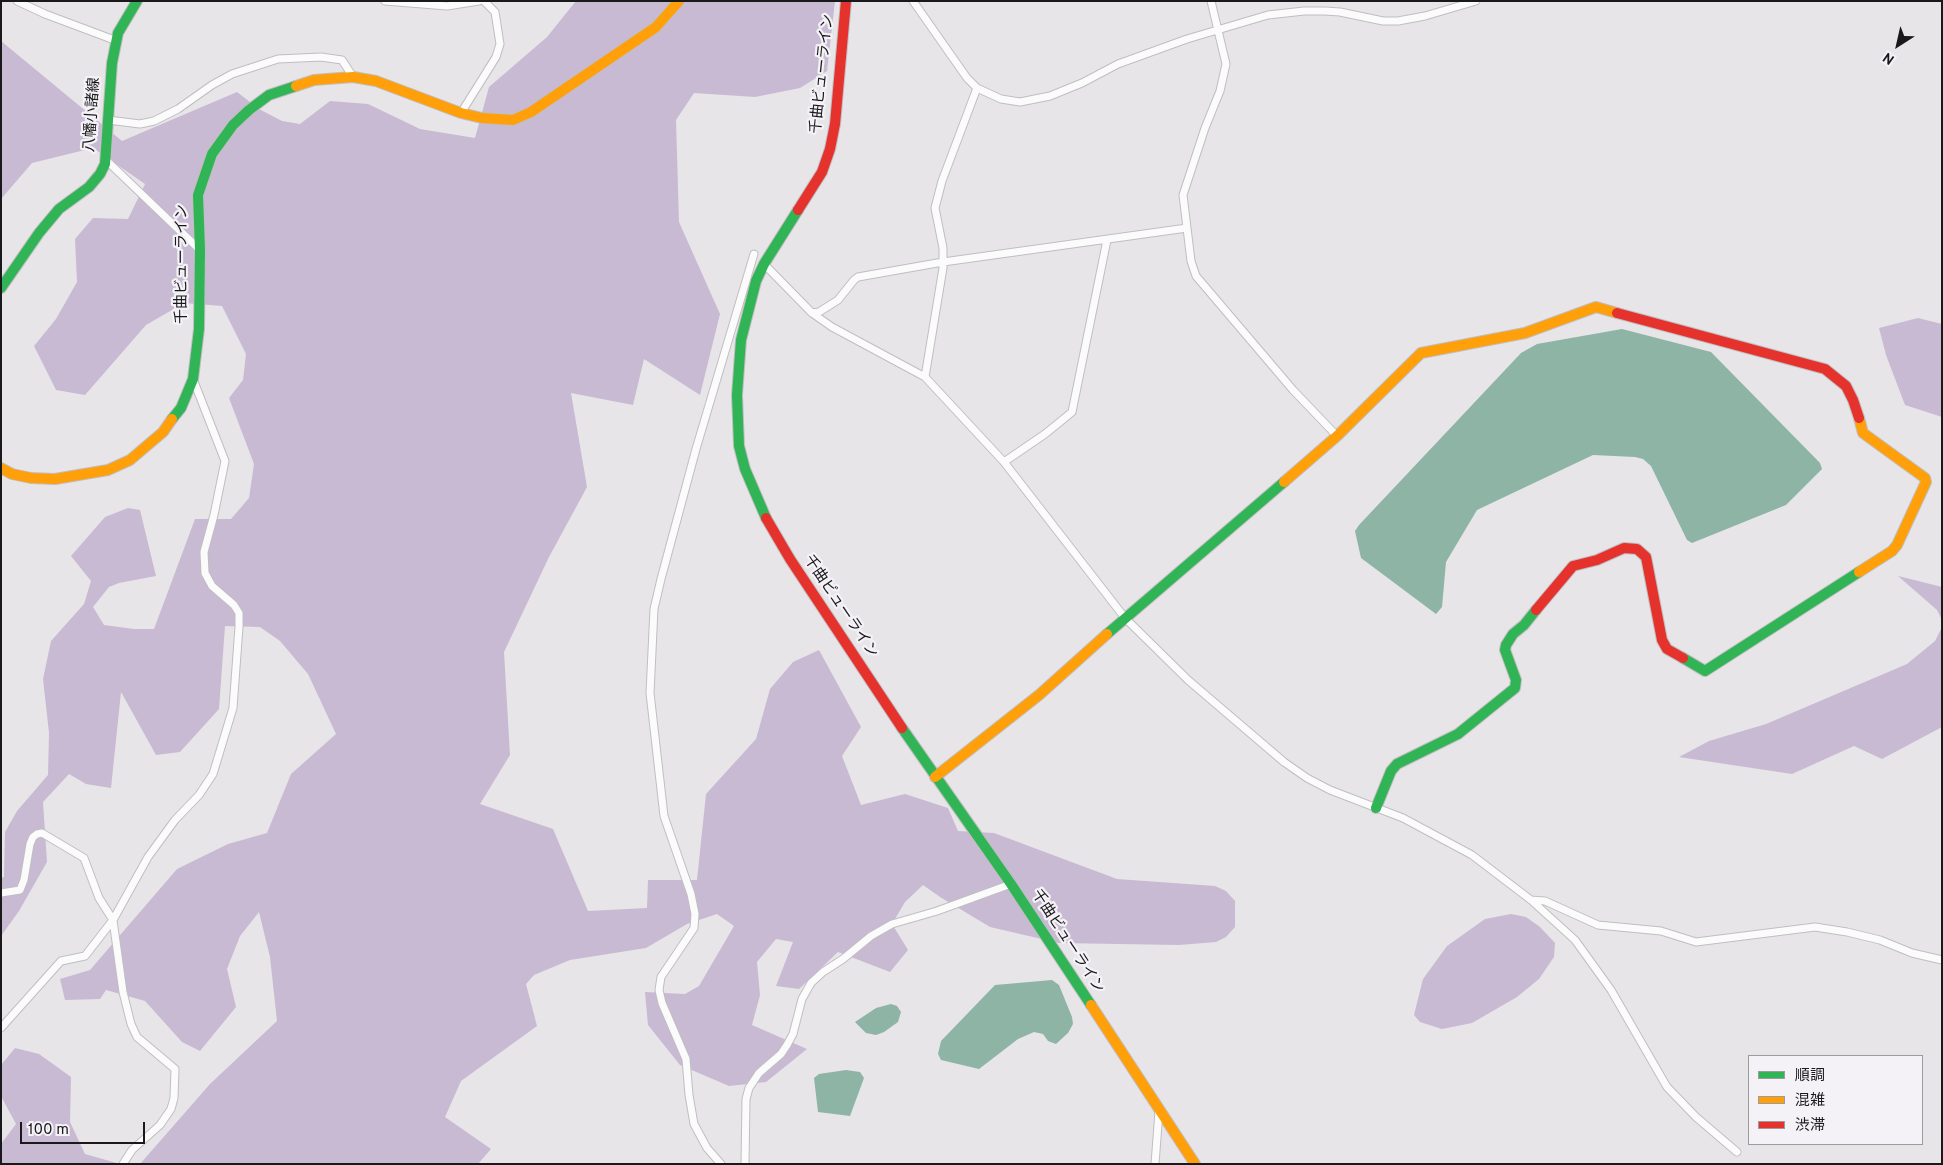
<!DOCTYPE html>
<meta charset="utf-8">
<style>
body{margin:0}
#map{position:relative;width:1943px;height:1165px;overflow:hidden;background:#e7e5e8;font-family:Overpass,"Noto Sans JP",sans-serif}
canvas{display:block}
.frame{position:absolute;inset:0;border:2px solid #19181a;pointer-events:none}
.legend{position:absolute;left:1748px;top:1055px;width:175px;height:90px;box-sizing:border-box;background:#f4f2f6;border:1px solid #9c9b9e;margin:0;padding:6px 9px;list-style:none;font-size:15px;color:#19181a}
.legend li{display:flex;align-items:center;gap:10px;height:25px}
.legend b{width:25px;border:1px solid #9c9b9e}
.north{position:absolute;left:1873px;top:20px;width:50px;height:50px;-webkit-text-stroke:4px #f4f2f6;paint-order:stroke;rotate:215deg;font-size:14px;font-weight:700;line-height:20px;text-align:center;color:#19181a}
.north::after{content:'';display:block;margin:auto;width:18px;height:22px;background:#19181a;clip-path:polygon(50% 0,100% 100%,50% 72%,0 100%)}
.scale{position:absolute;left:20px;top:1122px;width:125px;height:22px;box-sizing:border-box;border:2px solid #19181a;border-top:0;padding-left:6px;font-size:15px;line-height:18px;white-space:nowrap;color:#19181a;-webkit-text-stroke:4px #f4f2f6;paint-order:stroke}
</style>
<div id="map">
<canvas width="1943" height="1165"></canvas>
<div class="frame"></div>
<ul class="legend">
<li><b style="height:6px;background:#30b455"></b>順調</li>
<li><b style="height:6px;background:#ff9f0a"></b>混雑</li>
<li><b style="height:6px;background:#e5322d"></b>渋滞</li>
</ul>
<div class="north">N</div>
<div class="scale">100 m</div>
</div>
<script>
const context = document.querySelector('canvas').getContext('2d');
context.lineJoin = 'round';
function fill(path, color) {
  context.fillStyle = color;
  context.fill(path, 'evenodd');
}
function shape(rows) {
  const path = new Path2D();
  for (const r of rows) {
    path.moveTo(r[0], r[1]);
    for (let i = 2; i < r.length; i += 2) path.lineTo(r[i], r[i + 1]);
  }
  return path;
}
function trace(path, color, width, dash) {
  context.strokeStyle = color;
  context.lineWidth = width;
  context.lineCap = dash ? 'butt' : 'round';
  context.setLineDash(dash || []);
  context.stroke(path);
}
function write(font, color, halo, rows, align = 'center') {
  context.font = font + ' Overpass,"Noto Sans JP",sans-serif';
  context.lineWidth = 4.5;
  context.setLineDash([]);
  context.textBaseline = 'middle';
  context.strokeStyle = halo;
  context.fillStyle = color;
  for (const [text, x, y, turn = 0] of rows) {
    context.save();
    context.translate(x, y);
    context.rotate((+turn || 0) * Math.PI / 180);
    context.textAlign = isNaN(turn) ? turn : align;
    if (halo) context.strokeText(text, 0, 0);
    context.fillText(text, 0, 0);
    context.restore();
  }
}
const forest = shape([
 [576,1,835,1,827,71,800,88,755,97,694,93,676,120,679,222,720,314,700,395,644,359,633,405,571,393,587,487,549,557,504,652,510,755,480,804,553,829,588,911,647,908,648,880,697,880,706,794,756,739,770,689,793,662,819,650,861,727,842,756,861,805,905,794,948,808,958,831,994,833,1117,879,1215,886,1226,891,1235,901,1235,927,1226,937,1216,942,1179,945,1059,943,990,927,940,897,923,885,905,902,892,924,908,950,890,972,838,952,799,989,776,986,793,942,776,939,757,962,760,995,752,1025,807,1049,766,1082,729,1086,680,1065,648,1025,645,992,685,994,699,986,734,926,717,914,687,924,646,948,570,960,534,975,526,984,537,1026,461,1081,445,1117,491,1149,478,1164,140,1164,210,1084,277,1021,270,957,259,912,240,936,227,969,236,1007,200,1051,182,1042,145,1001,106,990,100,999,65,1000,60,979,90,970,177,869,228,844,267,833,291,774,336,734,308,674,280,641,260,627,225,626,219,709,180,752,156,755,121,692,111,788,86,784,69,774,43,802,47,862,19,911,1,936,1,878,4,877,5,832,17,811,48,775,49,733,43,679,51,641,84,604,91,581,71,556,105,517,128,508,140,510,156,576,119,583,109,587,93,607,104,625,134,629,154,629,195,519,231,519,249,498,254,464,229,398,243,380,246,354,222,306,184,303,146,325,85,395,56,390,34,346,56,319,77,282,75,239,93,218,128,219,145,184,93,148,32,163,1,199,1,41,122,141,237,92,259,109,282,121,300,124,330,101,368,104,420,129,475,138,489,87,547,37],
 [1918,318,1942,324,1942,417,1905,405,1886,355,1879,328],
 [1898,576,1942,587,1942,620,1937,610],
 [1942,627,1942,727,1882,759,1854,746,1792,774,1679,757,1709,741,1766,724,1907,664,1935,641],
 [1511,914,1526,917,1540,927,1555,943,1554,957,1539,979,1517,997,1472,1023,1442,1029,1420,1022,1414,1015,1423,979,1447,946,1485,919],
 [15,1048,39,1054,71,1077,70,1122,85,1154,120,1164,1,1164,1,1144,16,1124,1,1096,1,1065]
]);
const water = shape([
 [1622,329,1711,352,1820,463,1822,469,1786,505,1692,543,1687,540,1651,466,1643,459,1635,457,1593,455,1477,510,1446,562,1442,607,1436,614,1361,558,1355,531,1359,525,1521,353,1537,344],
 [1052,980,1059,985,1072,1017,1073,1024,1068,1033,1056,1044,1048,1041,1043,1034,1034,1032,1018,1039,979,1069,941,1060,938,1054,941,1041,995,985],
 [891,1004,897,1006,901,1012,898,1022,884,1032,876,1035,866,1033,855,1022,876,1008],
 [846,1070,860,1072,864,1078,850,1116,818,1112,814,1078,819,1074]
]);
const street = shape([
 [17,1,45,14,117,41],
 [385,1,447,6,479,1],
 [913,1,967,78,977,88,1001,99,1020,102,1050,96,1082,83,1118,64,1187,39,1268,15,1304,11,1325,11,1340,12,1383,21,1398,21,1425,16,1476,1],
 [1211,1,1226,64,1220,91,1205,128,1183,195,1191,261,1196,276,1293,390,1337,436],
 [461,113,496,57,500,44,495,12,484,1],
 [108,120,140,124,154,121,178,109,212,85,232,74,278,59,321,57,342,60,353,77],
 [106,160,200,250],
 [764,264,812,313,832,327,925,377,1004,462,1125,618,1188,680,1284,762,1307,778,1330,790,1403,818,1472,855,1531,900,1575,940,1611,990,1667,1087,1696,1117,1737,1152],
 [812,313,819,312,838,300,854,280,858,277,943,262,1187,228],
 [925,377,943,268,943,248,935,208,942,181,977,88],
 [1004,462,1045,434,1072,412,1107,240],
 [1,893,20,890,24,880,30,844,33,837,37,834,42,833,84,858,99,898,113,920,123,992,131,1024,137,1037,175,1069,174,1098,171,1109,160,1125,132,1150,123,1164],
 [1531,900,1545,901,1598,925,1661,931,1696,942,1815,927,1847,932,1880,940,1912,953,1942,960],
 [1,1028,61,961,85,956,113,920,148,857,175,820,199,795,213,774,233,708,239,627,239,613,234,605,212,586,205,573,204,552,214,515,225,461,193,379],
 [721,1164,707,1148,694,1124,689,1095,686,1059,662,1003,659,990,661,977,694,928,695,914,691,894,664,816,650,693,654,609,661,579,696,449,754,254],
 [745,1164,746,1099,749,1088,759,1073,781,1054,787,1045,793,1034,802,999,811,983,823,972,843,959,871,936,892,924,937,911,1011,884],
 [1155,1164,1159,1111]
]);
const fast = shape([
 [1,288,39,233,59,209,89,187,100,174,105,164,112,63,118,33,137,1],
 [172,419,181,408,193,379,199,329,200,250,198,195,212,154,233,125,249,110,269,95,296,86],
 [766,518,745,469,739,446,737,395,741,340,756,281,764,264,798,210],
 [1107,634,1284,482],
 [1683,658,1705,671,1859,572],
 [902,728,1011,884,1091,1005],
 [1376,808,1391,771,1397,764,1458,734,1515,688,1516,680,1505,650,1506,645,1513,634,1524,625,1536,610]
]);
const slow = shape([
 [296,86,314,80,353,77,376,81,461,113,482,118,513,120,531,112,656,27,679,1],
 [1859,418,1863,433,1925,478,1926,482,1897,545,1892,551,1859,572],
 [1,468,12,474,31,478,55,479,108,470,130,460,163,432,172,419],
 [1284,482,1337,436,1421,353,1525,333,1596,307,1617,313],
 [935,777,1039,695,1107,634],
 [1091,1005,1195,1164]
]);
const jam = shape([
 [798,210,822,172,830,149,835,124,846,1],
 [1617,313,1825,369,1846,386,1853,400,1859,418],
 [766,518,790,559,902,728],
 [1536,610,1573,566,1597,560,1624,548,1637,549,1646,557,1662,640,1667,649,1683,658]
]);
const streetNames = [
 ["千曲ビューライン",823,74,-84],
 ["八幡小諸線",93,115,-86],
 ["千曲ビューライン",183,264,-90],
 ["千曲ビューライン",840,607,56],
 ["千曲ビューライン",1067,942,57]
];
fill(forest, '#c8bad3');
fill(water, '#8eb4a6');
trace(street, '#c0bec1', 9);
trace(fast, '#c0bec1', 12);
trace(slow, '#c0bec1', 12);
trace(jam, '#c0bec1', 12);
trace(street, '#fbfbfc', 7);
trace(fast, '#30b455', 10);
trace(slow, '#ff9f0a', 10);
trace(jam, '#e5322d', 10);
write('15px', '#19181a', '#f4f2f6', streetNames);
</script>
